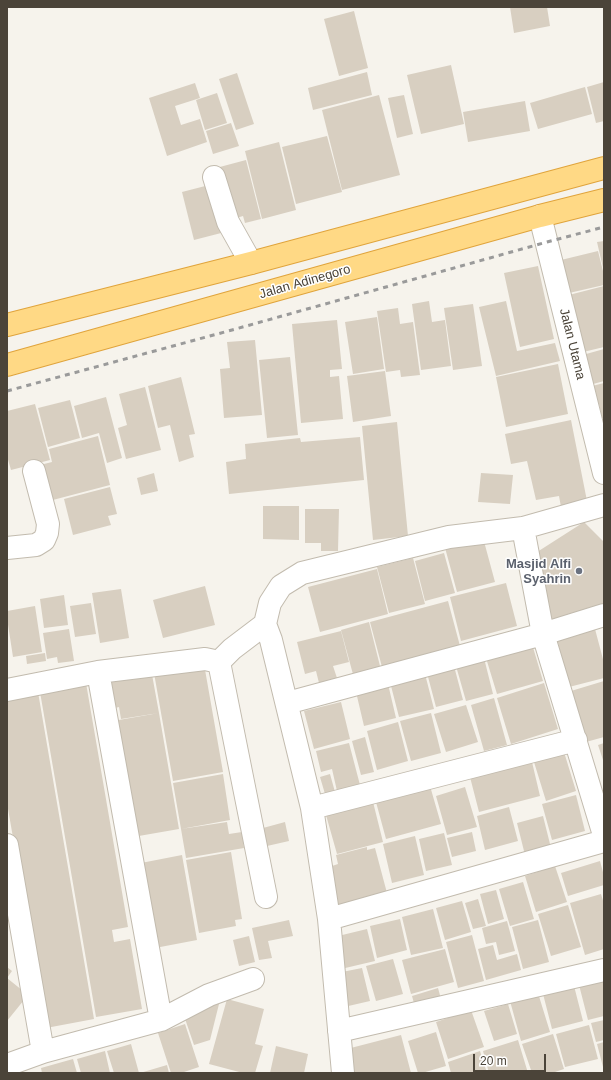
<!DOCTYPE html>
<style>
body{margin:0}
#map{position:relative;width:611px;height:1080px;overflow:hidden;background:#f6f3ec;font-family:Helvetica,sans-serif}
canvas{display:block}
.frame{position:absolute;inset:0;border:8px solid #4b4439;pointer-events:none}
.scale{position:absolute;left:473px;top:1054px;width:73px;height:18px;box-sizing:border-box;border:2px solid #4b4439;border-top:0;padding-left:5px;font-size:12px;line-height:14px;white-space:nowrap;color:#4b4439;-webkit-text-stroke:3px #fff;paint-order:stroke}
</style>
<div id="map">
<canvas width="611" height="1080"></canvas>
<div class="frame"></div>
<div class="scale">20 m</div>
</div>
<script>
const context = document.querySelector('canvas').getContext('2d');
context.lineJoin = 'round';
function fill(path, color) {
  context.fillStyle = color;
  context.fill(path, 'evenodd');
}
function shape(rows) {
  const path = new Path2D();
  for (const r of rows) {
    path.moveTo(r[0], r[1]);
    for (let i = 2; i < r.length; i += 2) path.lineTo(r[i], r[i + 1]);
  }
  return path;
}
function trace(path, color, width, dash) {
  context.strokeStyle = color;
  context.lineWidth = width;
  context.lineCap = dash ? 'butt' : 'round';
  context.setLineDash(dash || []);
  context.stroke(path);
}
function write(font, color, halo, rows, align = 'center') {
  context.font = font + ' Helvetica,sans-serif';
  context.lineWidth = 3;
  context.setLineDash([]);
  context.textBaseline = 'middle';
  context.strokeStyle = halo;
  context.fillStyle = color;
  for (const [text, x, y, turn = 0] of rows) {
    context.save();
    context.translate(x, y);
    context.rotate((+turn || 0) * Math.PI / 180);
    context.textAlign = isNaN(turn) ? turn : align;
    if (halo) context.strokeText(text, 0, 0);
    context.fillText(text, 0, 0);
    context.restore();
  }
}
const building = shape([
 [510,7,547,7,550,26,514,33],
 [354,11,368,68,339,76,324,19],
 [451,65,464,124,421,134,407,75],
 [367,72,372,95,313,110,308,88],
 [237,73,254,124,236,130,219,79],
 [604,82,604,121,596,123,587,87],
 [195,83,200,98,175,106,181,125,200,119,207,142,167,156,149,98],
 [585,87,592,114,538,129,530,103],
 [217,93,227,123,205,130,196,100],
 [379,95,400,175,342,190,322,110],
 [404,95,413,134,397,138,388,98],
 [525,101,530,131,468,142,463,112],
 [231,123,239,146,213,154,206,131],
 [327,136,342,192,296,204,282,147],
 [279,142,296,210,262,219,245,151],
 [246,160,261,219,245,223,243,216,230,220,216,168],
 [213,184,225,232,194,240,182,192],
 [604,241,604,268,603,268,597,242],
 [598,251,604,275,604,285,569,293,561,260],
 [538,266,554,339,520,347,504,273],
 [604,286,604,347,579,353,565,296],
 [429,301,432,322,445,320,451,366,421,370,412,304],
 [506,301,517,351,555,343,560,361,496,376,479,307],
 [473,304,482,366,453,370,444,308],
 [398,308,400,324,413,322,420,375,401,377,400,370,386,372,377,311],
 [377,317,384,369,353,374,345,322],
 [337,320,342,369,330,370,330,377,339,376,343,419,301,423,292,324],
 [255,340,262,415,224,418,220,369,230,368,227,342],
 [604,349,604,381,586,386,579,356],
 [290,357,298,435,267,438,259,360],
 [558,364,568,414,506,427,496,377],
 [385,371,391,416,353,422,347,376],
 [181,377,195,434,189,435,194,457,179,462,170,425,158,428,148,386],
 [604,383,604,418,602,418,599,404,593,406,588,387],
 [145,387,161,450,126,459,118,428,127,425,119,394],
 [106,397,122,458,107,463,99,433,82,438,74,406],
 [70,400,80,438,48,447,38,408],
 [35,404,50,460,11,470,7,456,7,411],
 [571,420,587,501,561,507,559,496,536,500,527,461,511,464,505,434],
 [397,422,408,536,373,540,362,426],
 [98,436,110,485,49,501,40,465,52,462,49,449],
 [360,437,364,480,229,494,226,462,246,459,245,444,300,438,301,442],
 [154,473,158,491,141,495,137,478],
 [481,473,513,475,510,504,478,502],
 [110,487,117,514,108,516,111,525,73,535,64,499],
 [263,506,299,506,299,540,263,539],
 [305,509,339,509,338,551,321,551,321,543,305,543],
 [584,522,604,542,604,604,549,621,534,554],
 [482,534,495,582,457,592,444,544],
 [444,553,455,593,425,601,415,561],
 [413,558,425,604,389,613,377,567],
 [377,569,388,614,320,632,308,587],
 [506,583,517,626,461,641,450,597],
 [205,586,215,625,163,638,153,600],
 [121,589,129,638,100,643,92,593],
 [64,595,68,625,44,628,40,599],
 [448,601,460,646,382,667,370,622],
 [91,603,96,634,75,637,70,606],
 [35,606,42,652,13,657,7,618,7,611],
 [369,622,381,670,354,678,341,630],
 [69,629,74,661,58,663,57,657,47,659,43,633],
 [595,629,604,663,604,678,569,687,557,639],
 [341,631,349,662,333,666,337,678,319,683,316,671,305,674,297,642],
 [532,644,543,681,497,694,486,658],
 [45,653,46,661,27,664,26,656],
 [484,658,493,694,466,701,456,666],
 [204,664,223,772,173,781,154,673],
 [454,666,463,700,436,707,427,673],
 [151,669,159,713,121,719,119,707,111,709,106,677],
 [425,674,434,709,399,717,390,682],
 [604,681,604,737,586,742,571,691],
 [86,683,128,927,112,930,114,942,130,939,142,1009,96,1017,40,692],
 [544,683,558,729,511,744,497,698],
 [388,684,396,718,364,726,356,692],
 [38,692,94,1019,46,1028,7,803,7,697],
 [494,698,507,745,484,751,471,705],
 [341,702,350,739,314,749,304,711],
 [466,705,478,742,446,752,434,714],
 [159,713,179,829,133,837,113,721],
 [431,713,441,753,411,761,400,721],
 [398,722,408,761,377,770,367,731],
 [365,737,374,772,361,775,352,741],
 [349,743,360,785,337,791,332,769,321,772,316,751],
 [604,743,604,763,598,745],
 [564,752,576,791,546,801,534,762],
 [532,762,540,796,479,812,470,777],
 [223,774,230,820,181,829,173,783],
 [330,774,335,792,325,794,320,777],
 [430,786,441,824,386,839,376,802],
 [465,787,477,827,447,835,436,796],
 [576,795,585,831,552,840,542,804],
 [373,802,383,842,337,854,326,815],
 [509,807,518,841,485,850,477,816],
 [543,816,551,848,525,855,517,823],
 [227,822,229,834,242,832,244,848,186,858,181,829],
 [285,822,289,841,267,846,263,828],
 [472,832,476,851,452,857,447,838],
 [444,833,452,865,426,871,419,839],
 [415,836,424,875,392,883,383,844],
 [367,847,367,850,375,848,387,893,336,907,326,868,338,864,336,855],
 [231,852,242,919,235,920,236,926,199,933,186,860],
 [182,855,197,940,155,948,141,863],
 [600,861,604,876,604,885,568,896,561,873],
 [555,866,567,902,536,912,525,876],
 [523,882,534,919,510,926,499,889],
 [496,890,504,919,488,924,480,894],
 [601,894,604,904,604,949,585,955,570,903],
 [478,899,486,926,473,929,465,903],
 [462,901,471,932,445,940,436,908],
 [568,905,581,947,551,956,538,914],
 [433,909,443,948,411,955,402,917],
 [400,919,407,950,377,958,370,926],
 [289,920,293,936,268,941,272,958,259,960,252,928],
 [538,920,549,962,523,969,512,927],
 [507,921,515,951,499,955,496,942,486,944,482,928],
 [367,929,375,961,341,969,334,937],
 [472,935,484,981,458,988,446,942],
 [249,936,255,962,239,966,233,940],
 [493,945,497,960,517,954,521,970,486,980,478,949],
 [445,949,454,982,411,994,402,960],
 [393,959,403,994,376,1001,366,966],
 [7,967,12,971,7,978,28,995,7,1021],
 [362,968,370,1001,344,1007,337,973],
 [604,974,604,1016,588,1020,578,981],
 [573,982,583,1021,552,1029,542,990],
 [438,988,441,999,415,1007,412,996],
 [538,993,550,1032,521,1041,510,1001],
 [221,996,210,1040,194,1045,182,1010],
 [227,999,264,1009,255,1044,263,1046,255,1073,243,1073,209,1064],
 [508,1004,517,1034,494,1041,484,1011],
 [471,1010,484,1047,448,1059,436,1022],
 [604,1020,604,1040,596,1042,591,1023],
 [185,1024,199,1067,181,1073,171,1073,158,1033],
 [589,1025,598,1059,565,1067,556,1034],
 [436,1032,446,1066,422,1073,418,1073,408,1041],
 [553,1034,564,1069,552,1073,532,1073,522,1044],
 [401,1035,411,1073,349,1073,343,1050],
 [518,1040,528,1073,489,1073,483,1051],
 [604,1042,604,1066,603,1067,597,1044],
 [131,1044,139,1073,114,1073,107,1051],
 [276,1046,308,1054,304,1073,270,1073],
 [105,1051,110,1073,81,1073,77,1059],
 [480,1051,487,1073,451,1073,448,1062],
 [73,1059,77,1073,42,1073,41,1068],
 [167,1065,169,1073,140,1073]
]);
const minor = shape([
 [214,177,228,222,251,263],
 [540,216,604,473],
 [523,528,543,634,604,835],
 [7,548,36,545,44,540,47,533,48,524,34,471],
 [219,662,232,649,265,624],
 [98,672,161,1020],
 [7,690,98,672,205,659,219,662,266,897],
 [287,703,543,634,604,615],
 [312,808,576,740],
 [7,845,43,1052],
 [329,919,604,841],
 [339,1031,604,970],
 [7,1065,43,1052,161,1020,209,995,253,979],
 [343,1073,329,919,312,808,271,640,265,624,270,603,281,586,302,573,449,537,523,528,604,505]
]);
const trunk = shape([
 [7,325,251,263,604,168],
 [7,365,540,216,604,200]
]);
const rail = shape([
 [7,391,232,330,547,242,604,227]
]);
const markers = [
 [579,571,4,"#6b7280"]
];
const streetNames = [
 ["Jalan Adinegoro",305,282,-16],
 ["Jalan Utama",572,344,76]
];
const worshipNames = [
 ["Masjid Alfi",571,564],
 ["Syahrin",571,579]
];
fill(building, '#d8cfc1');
trace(minor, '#c2bbae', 24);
trace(trunk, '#e0a43c', 24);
trace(minor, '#fff', 22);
trace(trunk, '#ffd985', 22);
trace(rail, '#9a9a9a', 3, [5, 5]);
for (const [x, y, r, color] of markers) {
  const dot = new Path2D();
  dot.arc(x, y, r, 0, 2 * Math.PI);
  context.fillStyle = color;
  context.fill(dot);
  trace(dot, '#fff', 1.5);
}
write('13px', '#4b4439', '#fff', streetNames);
write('bold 13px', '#5b616d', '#fff', worshipNames, 'right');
</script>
